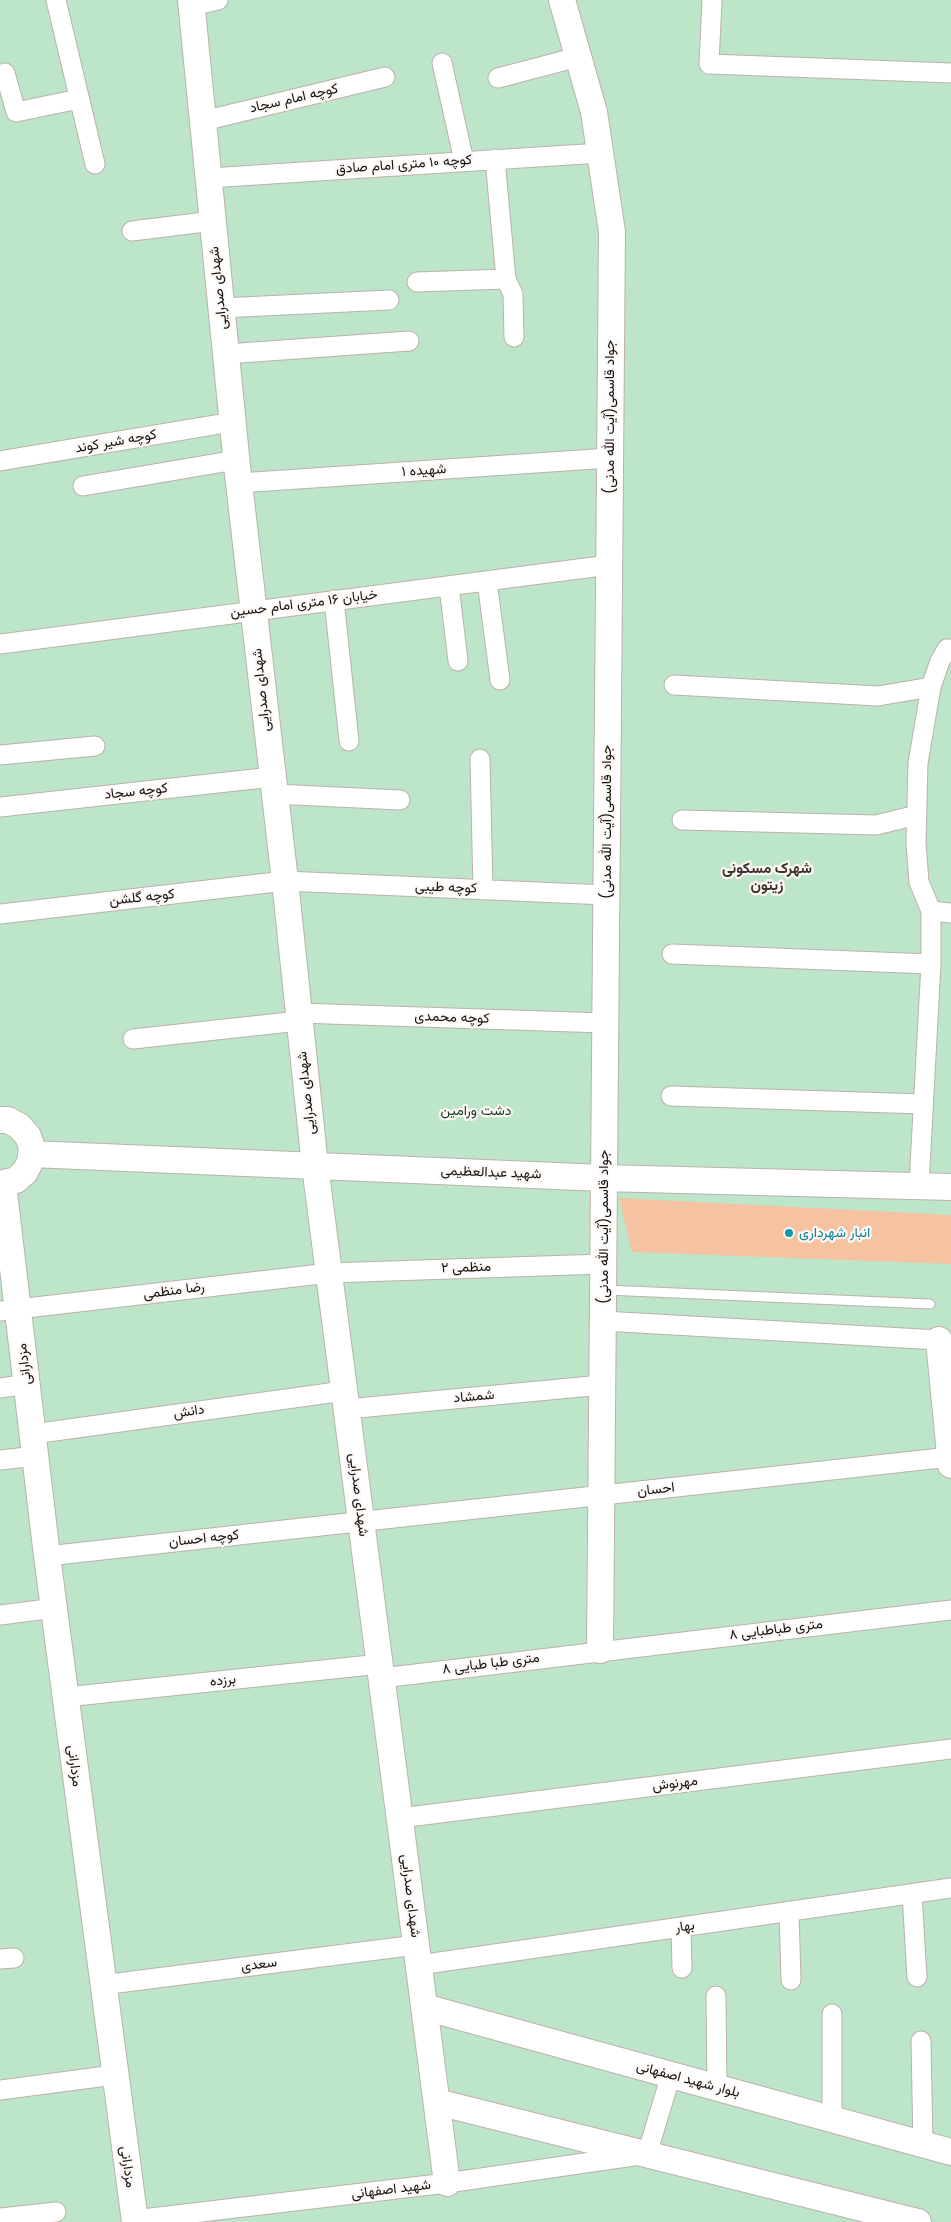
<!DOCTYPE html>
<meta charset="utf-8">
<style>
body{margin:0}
canvas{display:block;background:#f6e9e2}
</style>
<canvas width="951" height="2222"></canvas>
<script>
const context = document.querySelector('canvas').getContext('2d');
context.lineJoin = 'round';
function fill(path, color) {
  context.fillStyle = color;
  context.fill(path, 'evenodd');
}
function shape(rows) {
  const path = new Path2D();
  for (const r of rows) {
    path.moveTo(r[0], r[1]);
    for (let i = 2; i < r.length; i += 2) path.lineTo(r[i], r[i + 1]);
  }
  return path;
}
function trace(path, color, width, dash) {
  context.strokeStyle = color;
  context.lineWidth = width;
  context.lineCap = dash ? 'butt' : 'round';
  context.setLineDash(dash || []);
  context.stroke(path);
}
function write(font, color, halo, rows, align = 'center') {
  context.font = font + ' Poppins,Vazirmatn,sans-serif';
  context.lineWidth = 4.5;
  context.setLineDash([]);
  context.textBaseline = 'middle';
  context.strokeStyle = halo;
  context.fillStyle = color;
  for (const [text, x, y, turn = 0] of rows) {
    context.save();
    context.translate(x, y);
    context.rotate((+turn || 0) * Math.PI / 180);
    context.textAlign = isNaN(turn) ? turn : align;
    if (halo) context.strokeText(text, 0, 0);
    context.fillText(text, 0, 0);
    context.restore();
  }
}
const green = shape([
 [0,0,951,0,951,2222,0,2222]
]);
const building = shape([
 [619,1198,951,1215,951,1264,632,1252]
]);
const lane = shape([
 [606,1290,930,1304]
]);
const street = shape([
 [56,0,95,164],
 [712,0,709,64,951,73],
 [192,6,218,0],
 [442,63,464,161],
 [5,73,16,112,79,99],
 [498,78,578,57],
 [203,121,385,77],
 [495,159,506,279,513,294,514,337],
 [209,178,600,153],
 [132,231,213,221],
 [417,282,506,279],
 [221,308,389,300],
 [226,354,409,341],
 [0,461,232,422],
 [239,483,610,458],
 [83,486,236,460],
 [487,581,500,680],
 [449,586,458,661],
 [334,600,349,741],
 [0,644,609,565],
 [951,649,947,649,940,661,931,687,918,763,916,843,919,882,931,911,951,913],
 [674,685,878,696,931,687],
 [0,755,95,746],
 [480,759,483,890],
 [274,794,400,800],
 [0,807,272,777],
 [682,820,876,825,917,815],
 [0,914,285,881,606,895],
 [672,954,931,964],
 [298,1013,605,1023],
 [133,1039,299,1021],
 [671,1096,923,1104],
 [919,1185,931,964,931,911],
 [0,1311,329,1273,603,1264],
 [603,1321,939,1340],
 [0,1388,27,1384],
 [347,1409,602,1385],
 [33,1434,344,1391],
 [0,1460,36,1456],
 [47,1556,950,1457],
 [0,1615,55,1608],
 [382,1678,951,1610],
 [66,1697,380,1664],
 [400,1818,951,1749],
 [912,1894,917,1977],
 [789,1911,791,1980],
 [681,1927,682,1968],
 [0,1959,14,1958],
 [419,1965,951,1888],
 [102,1985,416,1945],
 [716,1996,717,2088],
 [832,2014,832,2120],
 [921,2041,923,2145],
 [0,2090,114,2075],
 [0,2218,56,2212],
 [134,2220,447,2183,647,2154,671,2075]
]);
const secondary = shape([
 [191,0,237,466,285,881,315,1166,447,2183],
 [562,0,594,112,612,232,600,1650],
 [0,1120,8,1120,19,1126,28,1136,32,1148,31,1160,25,1172,16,1180,0,1184],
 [31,1154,604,1178,951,1187],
 [3,1184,47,1556,135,2222],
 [939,1340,951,1465],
 [424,2007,951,2152],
 [437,2102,918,2222]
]);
const markers = [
 [789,1233,5,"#0f9aa8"]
];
const streetNames = [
 ["کوچه امام سجاد",294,99,-13],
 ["کوچه ۱۰ متری امام صادق",404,165,-4],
 ["شهدای صدرایی",219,288,-96],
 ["جواد قاسمی(آیت الله مدنی)",610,417,-90],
 ["کوچه شیر کوند",116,442,-10],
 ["شهیده ۱",424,471,-4],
 ["خیابان ۱۶ متری امام حسین",304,604,-7],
 ["شهدای صدرایی",262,690,-96],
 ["کوچه سجاد",136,792,-6],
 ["جواد قاسمی(آیت الله مدنی)",607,822,-90],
 ["کوچه طیبی",446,888,2],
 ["کوچه گلشن",142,898,-6],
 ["کوچه محمدی",452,1018,2],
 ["شهدای صدرایی",307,1093,-96],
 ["شهید عبدالعظیمی",491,1173,2],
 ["جواد قاسمی(آیت الله مدنی)",604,1227,-90],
 ["منظمی ۲",466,1268,-2],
 ["رضا منظمی",174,1291,-7],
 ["مزدارانی",25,1364,-97],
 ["شمشاد",474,1397,-5],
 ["دانش",189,1412,-8],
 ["احسان",656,1490,-6],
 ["شهدای صدرایی",358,1495,83],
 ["کوچه احسان",204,1539,-6],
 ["۸ متری طباطبایی",776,1630,-7],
 ["۸ متری طبا طبایی",491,1664,-7],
 ["برزده",223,1681,-6],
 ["مزدارانی",74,1766,83],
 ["مهرنوش",675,1784,-7],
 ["شهدای صدرایی",410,1896,83],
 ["بهار",685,1927,-8],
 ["سعدی",259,1965,-7],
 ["بلوار شهید اصفهانی",688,2080,15],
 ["مزدارانی",127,2167,82],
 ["شهید اصفهانی",391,2190,-7]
];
const parkNames = [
 ["دشت ورامین",476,1111]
];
const cultureNames = [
 ["انبار شهرداری",799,1233]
];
const neighbourhoodNames = [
 ["شهرک مسکونی",767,869],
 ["زیتون",767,886]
];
fill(green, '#bde5c9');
fill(building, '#f5c2a2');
trace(lane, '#bdb1aa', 11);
trace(street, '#bdb1aa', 21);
trace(secondary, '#bdb1aa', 28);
trace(lane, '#fff', 9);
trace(street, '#fff', 19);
trace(secondary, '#fff', 26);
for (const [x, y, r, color] of markers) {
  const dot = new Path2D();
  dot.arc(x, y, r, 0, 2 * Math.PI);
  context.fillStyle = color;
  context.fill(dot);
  trace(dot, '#fdf8f5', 2);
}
write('14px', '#15110f', '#fdf8f5', streetNames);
write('14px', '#133b23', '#fdf8f5', parkNames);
write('14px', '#0d838f', '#fdf8f5', cultureNames, 'left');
write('bold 15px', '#3c332d', '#fdf8f5', neighbourhoodNames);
</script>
